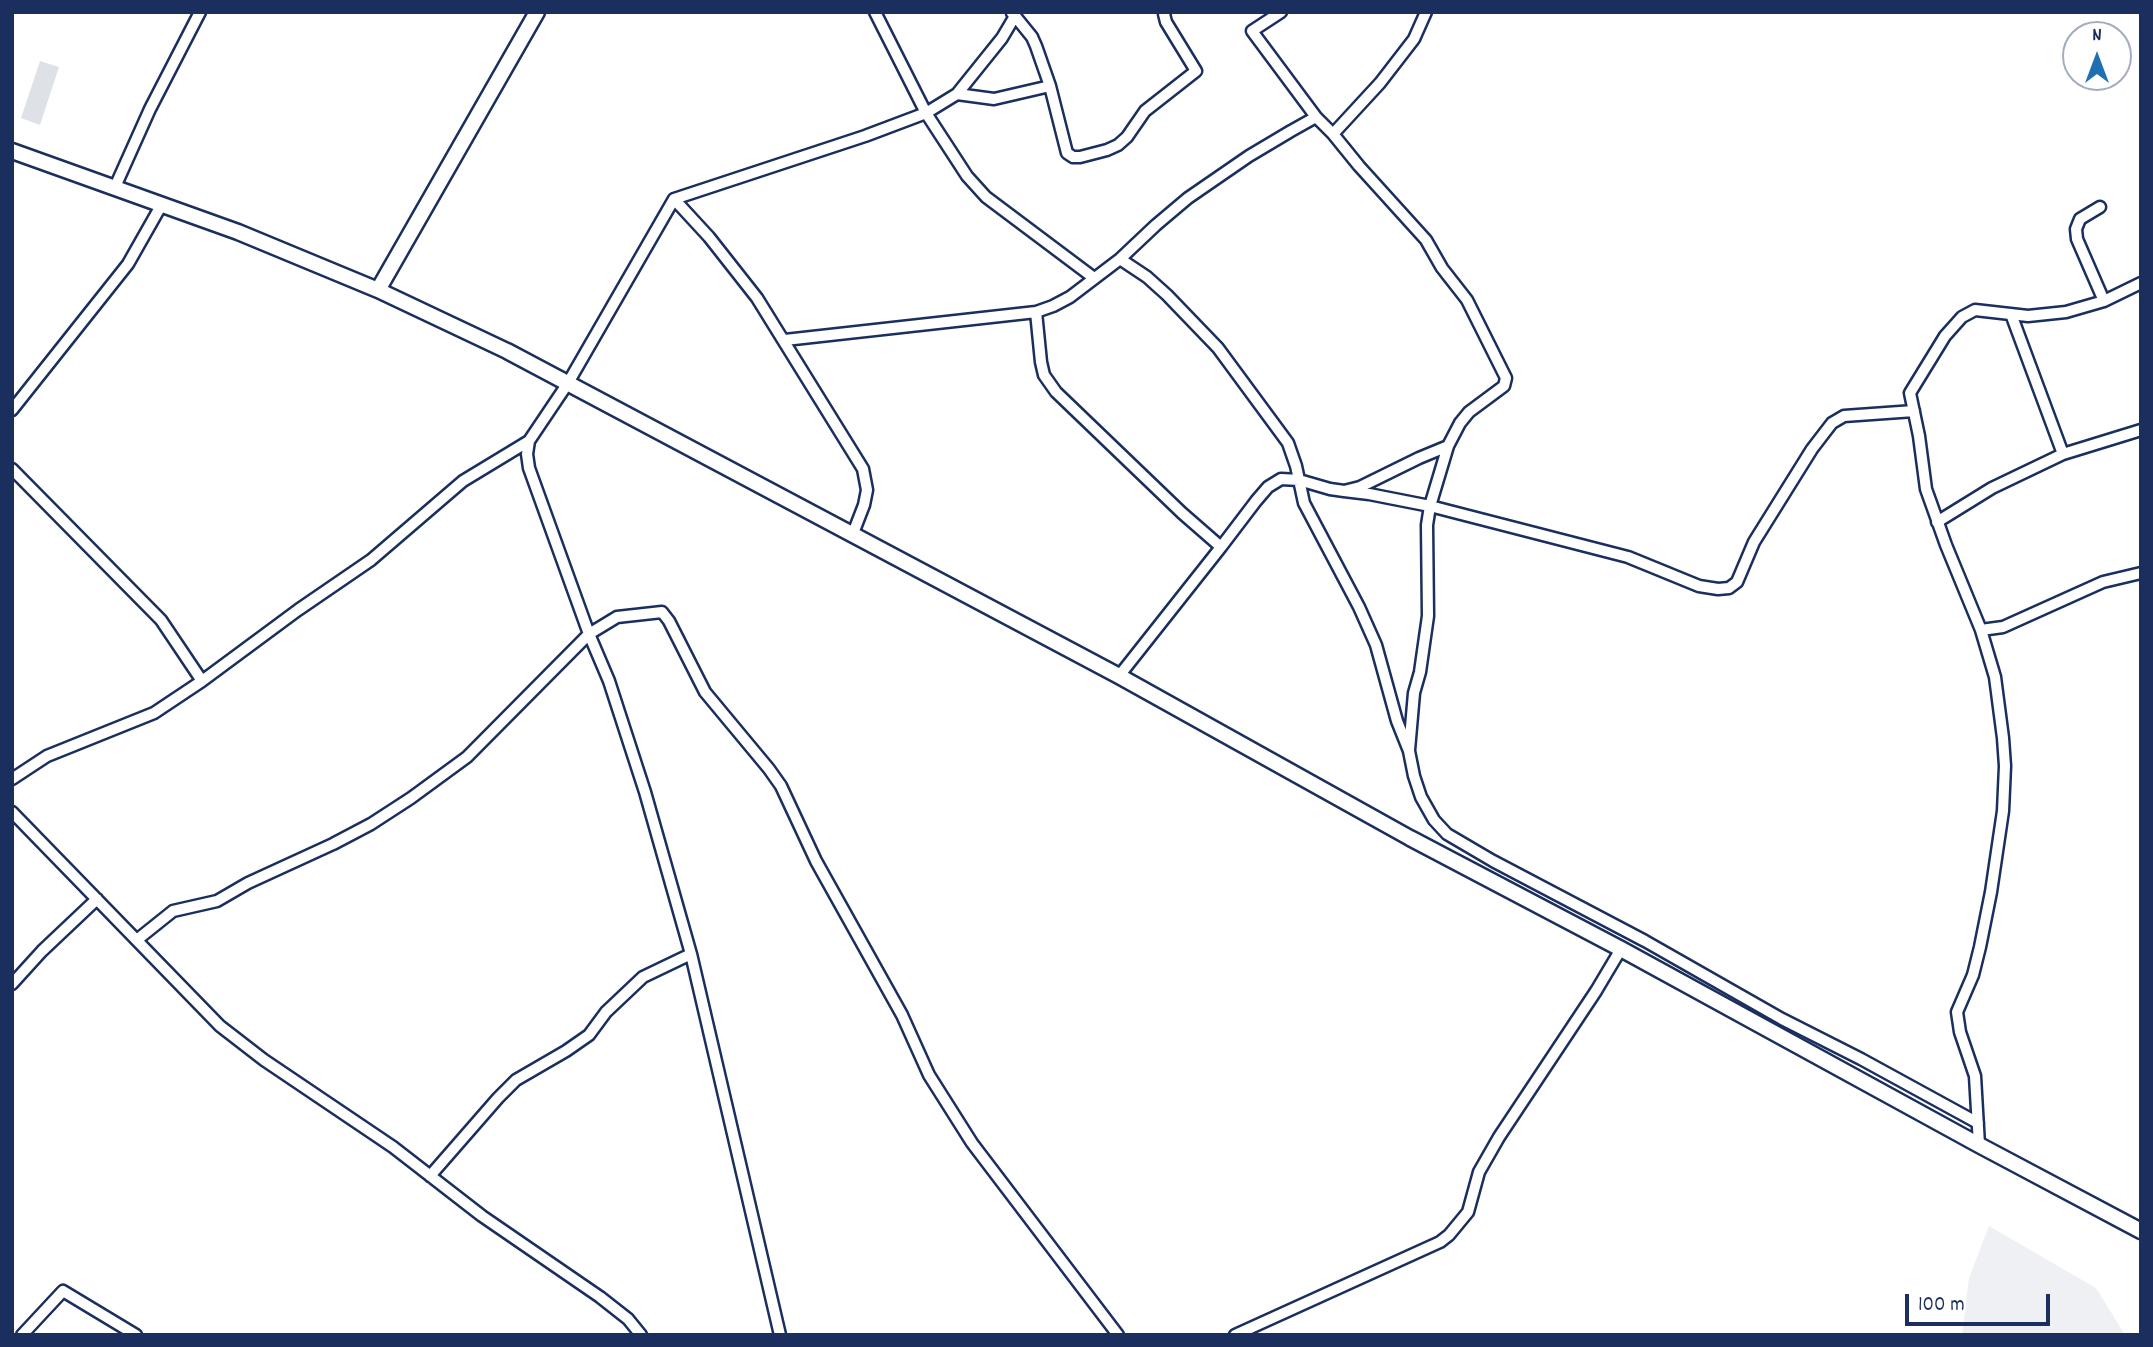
<!DOCTYPE html>
<style>
body{margin:0}
#map{position:relative;width:2153px;height:1347px;overflow:hidden;background:#fff;font-family:Dekko,sans-serif}
canvas{display:block}
.frame{position:absolute;inset:0;border:14px solid #1b2f5e;pointer-events:none}
.north{position:absolute;left:2062px;top:21px;width:70px;height:70px;box-sizing:border-box;background:#fff;border:2px solid #a4acbf;border-radius:50%;rotate:0deg;font-size:19px;font-weight:700;line-height:28px;text-align:center;color:#1b2f5e}
.north::after{content:'';display:block;margin:auto;width:24px;height:32px;background:#1f6fb2;clip-path:polygon(50% 0,100% 100%,50% 72%,0 100%)}
.scale{position:absolute;left:1905px;top:1294px;width:145px;height:32px;box-sizing:border-box;border:4px solid #1b2f5e;border-top:0;padding-left:9px;font-size:21px;line-height:24px;white-space:nowrap;color:#1b2f5e;-webkit-text-stroke:5px #fff;paint-order:stroke}
</style>
<div id="map">
<canvas width="2153" height="1347"></canvas>
<div class="frame"></div>
<div class="north">N</div>
<div class="scale">100 m</div>
</div>
<script>
const context = document.querySelector('canvas').getContext('2d');
context.lineJoin = 'round';
function fill(path, color) {
  context.fillStyle = color;
  context.fill(path, 'evenodd');
}
function shape(rows) {
  const path = new Path2D();
  for (const r of rows) {
    path.moveTo(r[0], r[1]);
    for (let i = 2; i < r.length; i += 2) path.lineTo(r[i], r[i + 1]);
  }
  return path;
}
function trace(path, color, width, dash) {
  context.strokeStyle = color;
  context.lineWidth = width;
  context.lineCap = dash ? 'butt' : 'round';
  context.setLineDash(dash || []);
  context.stroke(path);
}
const built = shape([
 [1989,1226,2096,1288,2125,1335,1962,1335,1969,1278]
]);
const green = shape([
 [40,61,59,67,40,125,21,118]
]);
const street = shape([
 [875,12,926,113,957,94,1002,38,1015,16,1012,13],
 [1281,12,1252,31,1316,117],
 [1015,16,1032,37,1036,46,1050,86,1067,153,1073,157,1080,157,1107,150,1118,145,1127,137,1145,111,1196,71,1166,22,1164,14,1165,12],
 [957,94,994,99,1050,86],
 [1333,134,1359,166,1426,240,1442,268,1467,300,1506,378,1504,386,1469,412,1460,423,1448,446,1430,506,1427,525,1428,616,1420,672,1414,693,1409,750],
 [115,187,150,109,200,12],
 [674,199,709,237,757,298,863,469,867,490,864,505,852,536],
 [2100,207,2080,219,2076,229,2077,239,2104,301],
 [1120,259,1147,277,1167,295,1218,348,1288,443,1296,466,1304,503,1359,607,1376,645,1397,721,1409,751,1414,776,1421,797,1434,820,1447,834,1493,861,1645,941,1782,1019,1861,1059,1978,1123],
 [2011,314,2063,454],
 [785,340,1036,312],
 [12,410,128,264,162,204],
 [12,469,161,620,202,681],
 [1344,491,1369,494,1430,506,1628,557,1699,586,1718,589,1729,588,1737,582,1754,542,1812,449,1832,423,1844,416,1914,411],
 [1937,522,1992,488,2063,454,2141,430],
 [1221,547,1256,501,1268,487,1281,479,1299,480,1330,489,1344,491,1360,487,1419,458,1448,446],
 [1981,630,2003,627,2103,582,2141,573],
 [1119,676,1221,547,1182,513,1056,392,1044,375,1041,362,1036,312,1053,306,1070,297,1120,259,1156,225,1188,198,1249,156,1291,131,1316,117,1333,134,1380,83,1414,39,1426,12],
 [12,779,47,756,154,713,202,681,298,610,371,560,463,481,529,441],
 [12,812,220,1026,264,1060,393,1147,482,1216,600,1297,628,1319,641,1335],
 [138,939,173,911,217,901,248,883,333,844,371,824,411,798,467,757,589,634,617,617,662,612,669,621,705,692,769,769,781,786,816,861,902,1015,929,1075,972,1143,1118,1335],
 [12,984,42,951,97,899],
 [1979,1145,1975,1076,1960,1032,1957,1012,1973,975,1980,947,1991,892,2003,811,2005,766,2003,738,1995,677,1981,630,1946,545,1926,489,1919,436,1910,393,1945,336,1962,317,1975,310,2028,316,2066,312,2104,301,2141,283],
 [430,1176,498,1098,516,1080,566,1051,589,1035,606,1012,643,977,691,954],
 [22,1335,63,1291,136,1335],
 [780,1335,691,954,645,792,609,681,589,634,529,468,527,454,529,441,568,383,674,199,865,136,926,113,967,176,986,197,1094,278],
 [1235,1335,1440,1242,1449,1235,1468,1212,1479,1172,1499,1137,1596,991,1621,949]
]);
const secondary = shape([
 [12,151,238,232,378,290,507,351,1119,676,1410,838,1621,949,1979,1145,2141,1231],
 [378,290,537,12]
]);
fill(built, '#eff0f4');
fill(green, '#dee1e7');
trace(street, '#1b2f5e', 15);
trace(secondary, '#1b2f5e', 19);
trace(street, '#fff', 10);
trace(secondary, '#fff', 14);
</script>
